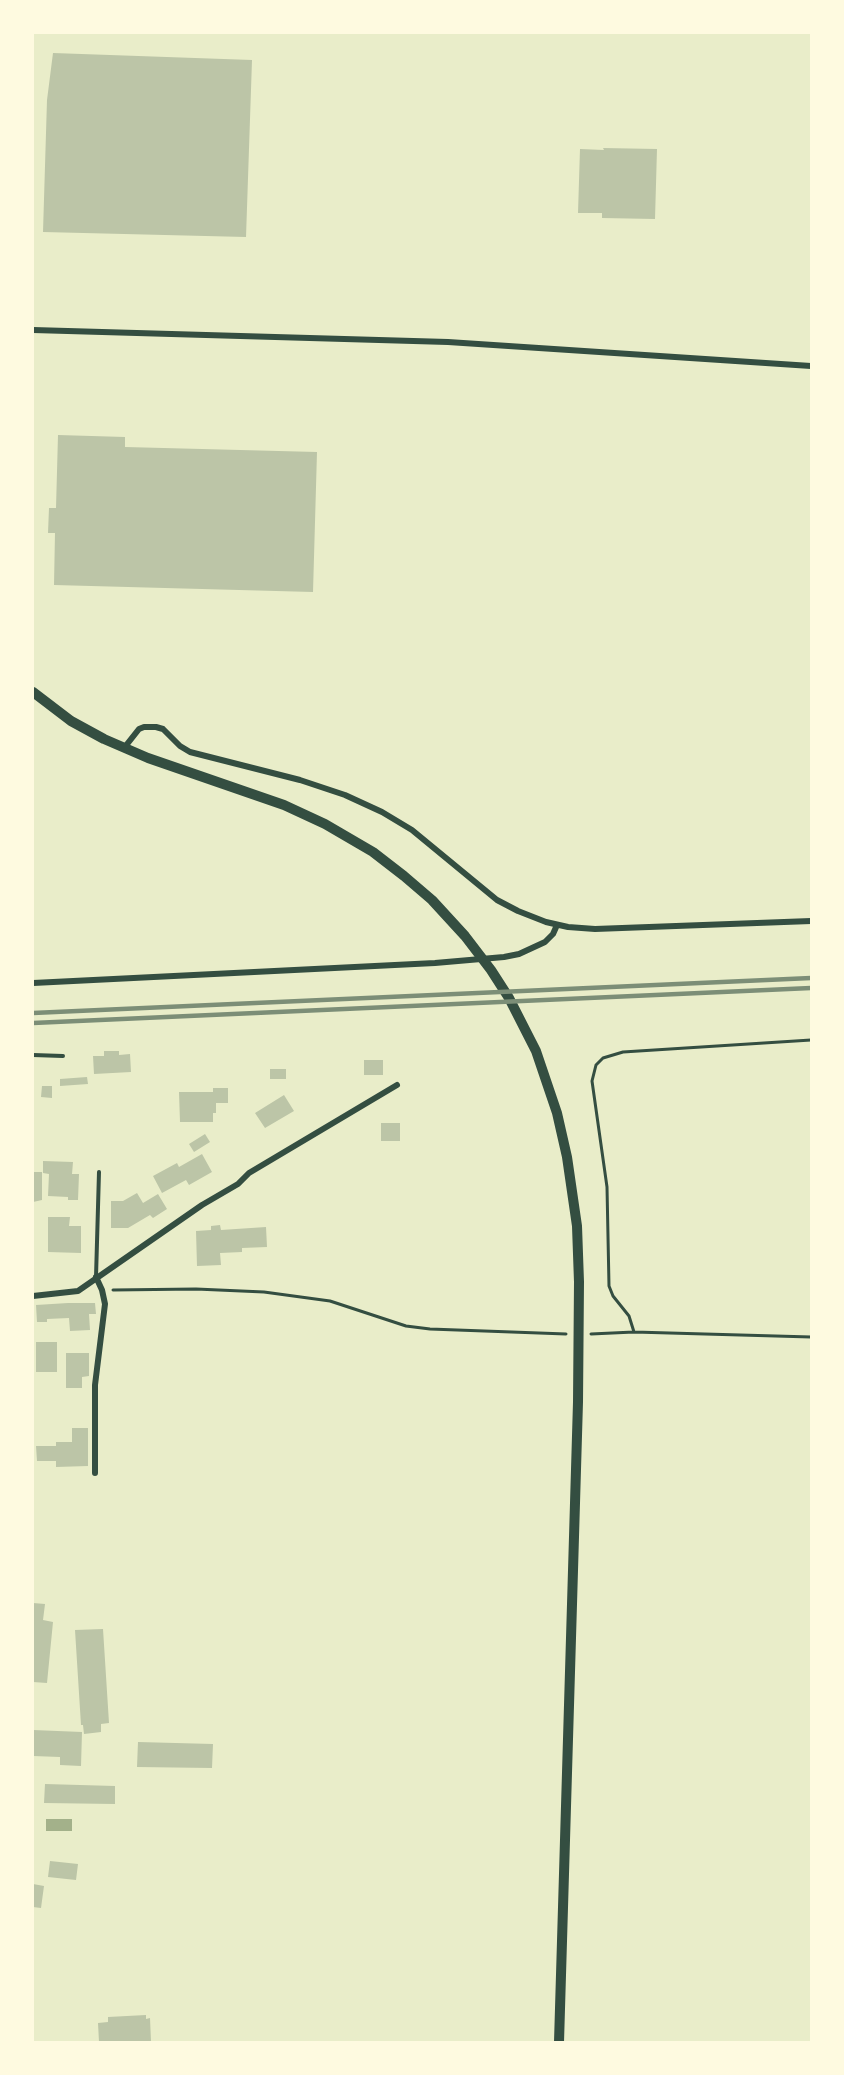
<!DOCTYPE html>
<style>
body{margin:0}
#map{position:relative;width:844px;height:2075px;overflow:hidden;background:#e9edc9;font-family:"Fira Sans Condensed",sans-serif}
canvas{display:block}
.frame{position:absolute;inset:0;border:34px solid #fefae0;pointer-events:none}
</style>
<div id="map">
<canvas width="844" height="2075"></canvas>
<div class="frame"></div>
</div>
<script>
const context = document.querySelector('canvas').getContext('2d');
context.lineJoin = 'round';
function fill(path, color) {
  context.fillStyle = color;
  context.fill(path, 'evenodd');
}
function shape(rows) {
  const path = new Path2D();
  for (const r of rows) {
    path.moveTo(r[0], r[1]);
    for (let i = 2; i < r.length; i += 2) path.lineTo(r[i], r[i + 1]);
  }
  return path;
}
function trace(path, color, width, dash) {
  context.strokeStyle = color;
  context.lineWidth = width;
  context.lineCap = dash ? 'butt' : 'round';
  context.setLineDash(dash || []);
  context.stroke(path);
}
const water = shape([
 [46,1819,72,1819,72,1831,46,1831]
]);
const building = shape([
 [53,53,252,60,246,237,43,232,47,100],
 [603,148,657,149,655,219,602,218,602,213,578,213,580,149,604,150],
 [58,435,125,437,125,447,317,452,313,592,54,585,55,533,48,533,49,508,56,508],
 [104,1051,119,1051,119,1055,130,1054,131,1072,94,1074,93,1056,104,1056],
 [364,1060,383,1060,383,1075,364,1075],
 [270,1069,286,1069,286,1079,270,1079],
 [87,1077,88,1084,60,1086,60,1079],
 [42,1086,52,1086,52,1098,41,1097],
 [213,1088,228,1088,228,1103,216,1103,216,1113,213,1113,213,1122,180,1122,179,1092,213,1092],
 [284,1095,294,1111,265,1128,255,1113],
 [381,1123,400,1123,400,1141,381,1141],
 [205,1134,210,1142,194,1152,189,1144],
 [202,1154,212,1172,189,1185,186,1180,162,1193,153,1176,177,1163,179,1167],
 [43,1161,73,1162,72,1174,79,1174,78,1200,68,1200,68,1197,48,1196,49,1174,43,1173],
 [33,1172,42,1172,42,1200,33,1202],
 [137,1193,143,1203,158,1194,167,1209,153,1218,150,1215,128,1228,111,1228,111,1201,123,1201],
 [48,1217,70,1217,69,1226,81,1226,81,1253,48,1252],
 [220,1225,221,1230,266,1227,267,1247,242,1248,242,1252,220,1253,221,1265,197,1266,196,1231,211,1230,211,1226],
 [68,1303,95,1303,96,1314,89,1314,90,1330,70,1331,69,1318,47,1319,47,1322,37,1322,36,1305],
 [36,1342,57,1342,57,1372,36,1372],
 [66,1353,89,1353,89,1376,82,1377,82,1388,66,1388],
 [72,1428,88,1428,88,1466,56,1467,56,1461,37,1461,36,1446,56,1446,56,1442,72,1442],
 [33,1603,45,1604,43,1620,53,1622,47,1683,33,1682],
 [103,1629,109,1723,101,1724,101,1732,84,1734,83,1725,81,1725,75,1630],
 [33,1730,82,1732,81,1766,60,1765,60,1757,33,1756],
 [138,1742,213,1744,212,1768,137,1767],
 [45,1784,115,1786,115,1804,44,1803],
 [50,1861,78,1864,76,1880,48,1877],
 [33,1884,44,1886,41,1908,33,1907],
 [146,2015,146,2019,150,2018,151,2042,99,2042,98,2023,108,2022,108,2017]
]);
const path = shape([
 [113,1290,196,1289,264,1292,330,1301,406,1326,430,1329,566,1334],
 [634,1332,629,1316,613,1296,609,1286,607,1187,592,1081,596,1065,603,1058,623,1052,811,1040],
 [591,1334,634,1332,811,1337]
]);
const service = shape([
 [33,1055,63,1056],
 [96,1277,99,1172]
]);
const minor = shape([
 [33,330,448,342,811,366],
 [124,748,139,729,144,727,156,727,163,729,180,746,190,752,300,780,345,795,382,812,412,830,497,900,518,911,546,922,568,927,595,929,811,921],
 [33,983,435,963,504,957,519,954,545,942,553,934,557,925],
 [33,1296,78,1291,202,1205,238,1184,249,1173,397,1085],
 [95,1473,95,1385,105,1304,102,1290,96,1277]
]);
const secondary = shape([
 [33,692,71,721,104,739,148,758,284,805,325,824,373,852,404,876,432,900,465,936,491,970,509,998,536,1051,557,1113,567,1157,577,1226,579,1282,578,1402,559,2042]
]);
const rail = shape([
 [33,1013,811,978],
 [33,1023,811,988]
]);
fill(water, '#a3b18a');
fill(building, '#bcc5a7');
trace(path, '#344e41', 3);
trace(service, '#344e41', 4);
trace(minor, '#344e41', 6);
trace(secondary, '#344e41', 10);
trace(rail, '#7c8e77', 4.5);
</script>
